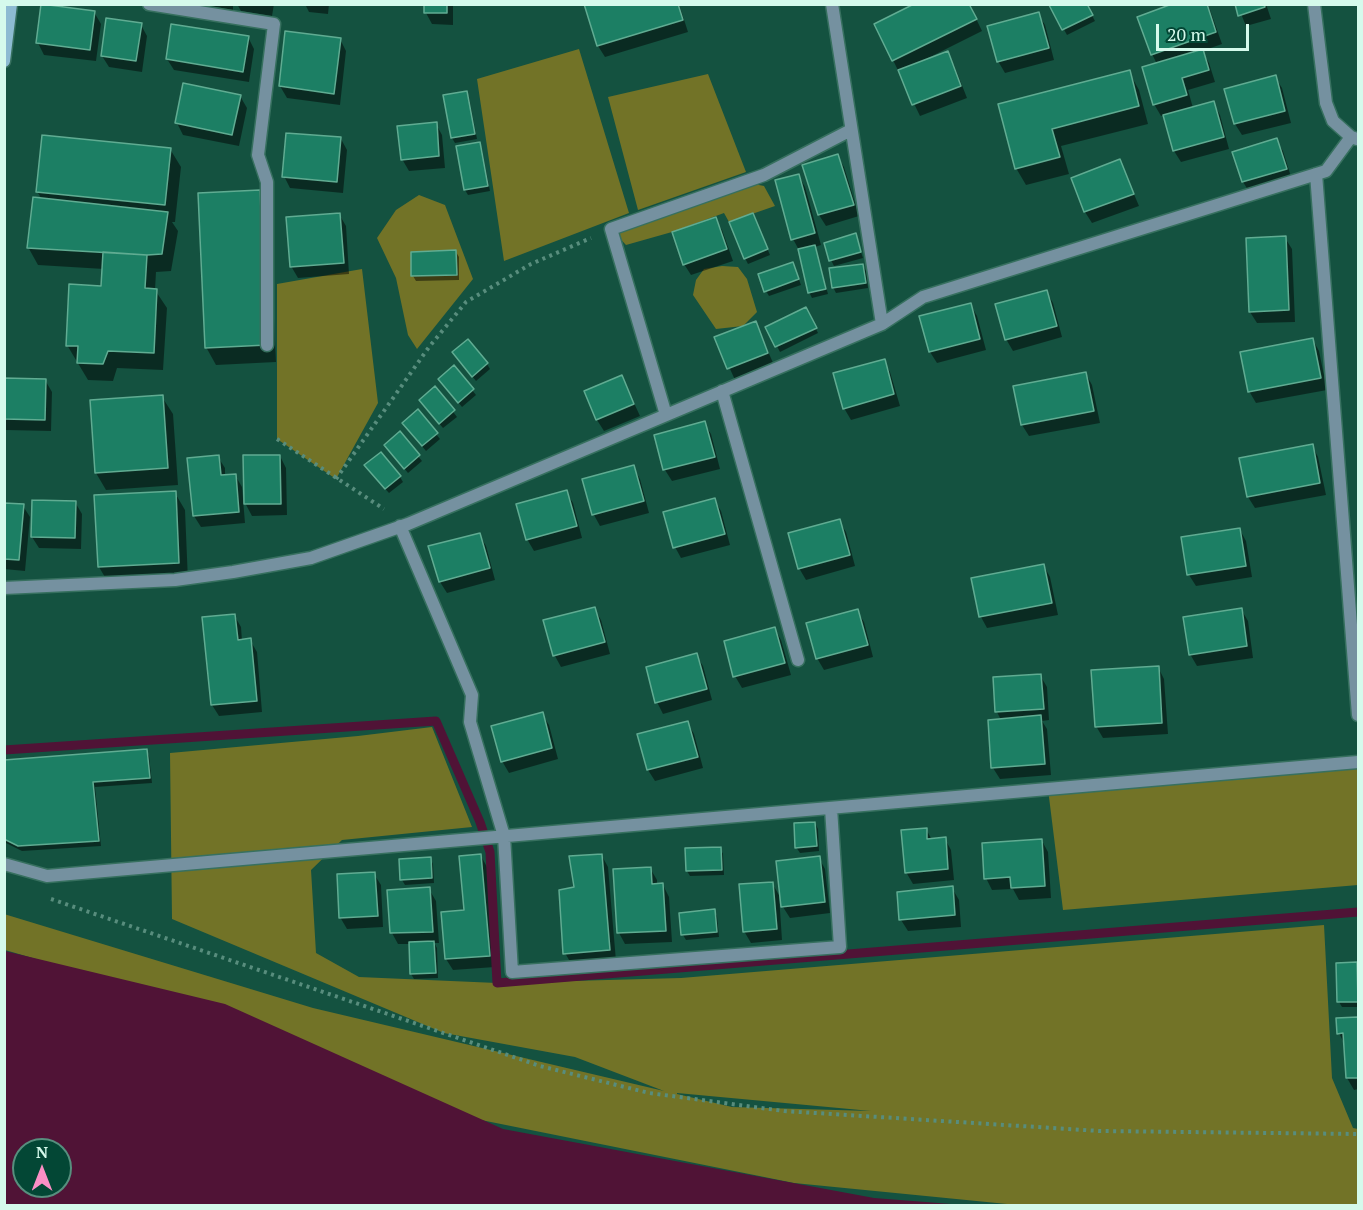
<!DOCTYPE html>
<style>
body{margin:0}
#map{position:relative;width:1363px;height:1210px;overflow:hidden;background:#145240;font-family:"PT Serif",serif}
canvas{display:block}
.frame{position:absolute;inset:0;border:6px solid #d5faec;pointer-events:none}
.north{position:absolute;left:12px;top:1138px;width:60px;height:60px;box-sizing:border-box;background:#034735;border:2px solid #578f7e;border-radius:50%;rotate:0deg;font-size:16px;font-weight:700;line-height:24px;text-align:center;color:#d5faec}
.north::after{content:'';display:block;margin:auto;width:21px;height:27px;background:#fb8fc5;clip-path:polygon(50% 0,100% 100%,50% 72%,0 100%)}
.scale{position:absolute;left:1156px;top:24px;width:93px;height:27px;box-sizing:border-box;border:3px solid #d5faec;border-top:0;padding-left:8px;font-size:18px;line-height:21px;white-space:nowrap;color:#d5faec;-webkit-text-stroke:4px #034735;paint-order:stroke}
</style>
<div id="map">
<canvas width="1363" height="1210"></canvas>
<div class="frame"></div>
<div class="north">N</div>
<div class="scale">20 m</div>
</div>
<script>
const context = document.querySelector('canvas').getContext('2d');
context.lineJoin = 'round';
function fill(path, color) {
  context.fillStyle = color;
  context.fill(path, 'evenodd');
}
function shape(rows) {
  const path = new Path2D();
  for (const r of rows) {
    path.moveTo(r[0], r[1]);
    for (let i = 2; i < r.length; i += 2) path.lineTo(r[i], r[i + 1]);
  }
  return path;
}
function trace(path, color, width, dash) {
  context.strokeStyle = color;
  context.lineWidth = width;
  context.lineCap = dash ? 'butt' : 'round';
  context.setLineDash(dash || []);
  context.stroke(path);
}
const green = shape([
 [579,49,629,213,504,261,477,79],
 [708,74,746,172,638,210,608,97],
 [744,182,764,186,775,206,729,222,724,213,672,232,626,245,611,229],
 [419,195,445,205,473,279,417,349,408,335,396,278,377,238,396,210],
 [722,266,738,267,747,279,757,312,743,326,716,329,693,295,696,280,704,269],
 [362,269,378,403,336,479,277,439,277,284],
 [432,727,472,827,342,840,311,870,316,953,359,977,497,983,681,978,1324,925,1332,1078,1353,1128,1358,1129,1358,1205,1017,1205,794,1183,481,1120,36,959,5,950,4,914,313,1008,664,1091,575,1057,444,1033,172,919,170,753,358,736],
 [677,1094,677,1093,871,1111,732,1107],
 [1358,764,1358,885,1063,910,1048,789]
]);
const water = shape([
 [5,951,225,1004,503,1129,874,1198,964,1205,5,1205],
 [24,1150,60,1150,60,1186,24,1186]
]);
const shadow = shape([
 [200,4,233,4,233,10],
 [237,4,274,4,272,16,241,11],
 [305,4,329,4,328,14,309,12],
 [426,4,453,4,453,25,432,24,426,13],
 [585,4,679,4,688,32,605,57,598,46],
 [969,4,982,31,924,60,925,62,947,53,954,65,967,98,920,116,893,60],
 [1054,4,1086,4,1095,21,1067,35,1051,6],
 [1177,4,1207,4,1209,7,1222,44,1202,51,1209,63,1215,82,1188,90,1193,108,1213,103,1220,115,1229,149,1181,162,1174,151,1164,115,1161,116,1154,104,1157,64,1152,54],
 [1237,4,1266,4,1271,19,1246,26],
 [94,12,101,24,96,61,44,55,38,43],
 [1038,14,1045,25,1054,60,1005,73,998,61],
 [141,25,147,36,142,72,109,67,102,56],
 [248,37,254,49,249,82,174,70,167,59],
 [340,39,346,51,340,105,287,98,280,86],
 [1129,72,1139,90,1148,124,1061,146,1069,174,1026,185,1016,168,1000,105],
 [1275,77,1282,88,1291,123,1242,135,1235,124,1226,90],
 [466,92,469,97,477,139,455,143,452,138],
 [240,96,247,108,239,146,183,135,177,123],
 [436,124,442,135,445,168,409,171,402,159],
 [341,139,347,150,343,193,290,188,284,176],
 [1276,140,1283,151,1292,180,1250,193,1243,182,1234,153],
 [479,144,482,149,490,191,468,195,465,190],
 [170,149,181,167,175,222,172,222,178,231,171,271,156,272,155,290,167,308,163,370,117,368,113,381,88,380,67,345,103,288,104,269,38,265,28,247,42,200,37,191],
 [837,155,844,167,859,216,826,226,819,215,804,166],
 [1120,161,1139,206,1092,223,1085,212,1073,179],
 [799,176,805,187,821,245,815,247,828,294,812,298,809,292,800,252,793,239],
 [259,191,269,209,276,362,216,365,206,347],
 [339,214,346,226,349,274,298,278,291,266],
 [715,219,722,230,733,261,691,275,684,264],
 [755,220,770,255,748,264,745,258],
 [855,235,863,258,834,266,831,260],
 [1285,238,1292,249,1295,322,1257,323,1250,312],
 [456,252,459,257,459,280,416,281,413,276,412,253],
 [863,265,866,271,868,288,836,293,833,287],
 [795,269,801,285,769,296,766,291],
 [1046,291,1053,303,1062,337,1013,351,1006,339],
 [970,304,977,316,986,350,937,363,930,352,921,318],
 [809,314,818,333,780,352,767,327],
 [755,322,774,365,735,380,716,338],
 [1313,340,1319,351,1327,390,1256,403,1249,391],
 [454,353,487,364,490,369,476,381],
 [884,361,890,372,900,406,851,420,844,408],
 [454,367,476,395,462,407,443,384],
 [1086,374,1092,385,1100,423,1029,436,1022,425],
 [622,377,640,416,604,431,597,420],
 [4,380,45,380,52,392,51,431,6,430],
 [435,388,457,417,443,428,424,406],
 [162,397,173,414,178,485,106,490,96,473],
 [418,411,440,439,426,451,407,428],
 [704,423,711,434,720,469,672,481,665,470,656,436],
 [400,434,422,461,408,473,389,450],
 [1312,445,1318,457,1326,495,1255,508,1248,497],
 [280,456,286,468,287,515,252,516,244,501],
 [218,457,225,468,225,476,235,475,242,487,245,523,201,527,194,516],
 [633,467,640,479,649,513,600,526,594,515,584,480],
 [369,471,400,477,403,482,389,493],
 [566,492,573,503,582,538,534,551,527,539],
 [175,493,185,510,188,581,109,584,99,567],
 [714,499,721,511,730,545,681,558,675,547],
 [75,502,82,514,81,549,39,548,32,537],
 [4,504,23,506,30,517,25,571,4,569],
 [839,521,846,532,855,566,806,580,799,568],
 [1240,530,1246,541,1252,577,1196,586,1189,575,1183,538],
 [479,534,486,546,495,580,447,593,440,582,430,548],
 [1044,566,1050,577,1058,615,987,628,981,617,973,579],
 [594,608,601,620,610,654,561,667,555,656,545,622],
 [1241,609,1248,621,1253,658,1197,666,1190,654],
 [857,611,864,622,873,657,824,670,817,658],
 [234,615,241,627,242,641,250,640,257,652,262,712,219,716,212,705],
 [775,629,781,640,791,675,742,688,735,676],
 [696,655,703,666,712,700,663,714,657,702],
 [1158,667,1164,679,1168,734,1103,738,1096,726],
 [1040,675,1047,687,1049,720,1042,721,1047,729,1051,775,1000,779,993,768,989,721,1001,720,997,712,994,678],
 [542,714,549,725,558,759,509,773,502,761],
 [687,722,694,734,703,768,655,781,648,770,639,735],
 [146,750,149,756,152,783,95,787,101,846,22,851,4,842,4,762],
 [815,823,818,829,819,851,800,853,796,847],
 [926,829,932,840,945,839,951,850,954,880,913,884,906,872],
 [1042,841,1048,852,1051,898,1019,900,1013,889,992,890,986,878],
 [720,848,723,854,724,875,690,876,687,871],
 [481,856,487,867,495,967,453,970,446,959,465,911],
 [602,856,608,867,616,961,572,965,565,953,575,888],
 [430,858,433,864,434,883,405,885,402,880],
 [819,858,825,869,830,913,790,918,783,907],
 [650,868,657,880,657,885,663,885,669,897,672,942,625,944,619,933],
 [374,874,381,885,383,927,347,929,340,917],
 [772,883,779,895,782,940,751,943,744,931],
 [952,888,959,900,961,927,908,931,901,920,898,893],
 [429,889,436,901,439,943,434,943,437,948,438,978,414,979,411,974,410,944,398,944,392,933],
 [714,911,717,916,719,937,686,940,683,935],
 [1337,964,1356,964,1358,968,1358,1007,1342,1007,1339,1002],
 [1358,1019,1358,1089,1354,1090,1347,1078,1345,1045,1339,1033]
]);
const stream = shape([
 [4,750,436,721,480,822,490,852,497,983,1358,912]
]);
const building = shape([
 [41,4,95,11,90,50,36,43,41,4],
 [424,4,447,4,447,13,424,13,424,4],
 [584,4,678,4,683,20,597,46,584,4],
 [914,4,969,4,977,19,892,61,874,24,914,4],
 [1087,4,1093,15,1062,30,1049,5,1087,4],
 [1172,4,1207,4,1216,32,1151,55,1137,17,1172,4],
 [1235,4,1264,4,1265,7,1238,16,1235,4],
 [1039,12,1049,48,997,62,987,26,1039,12],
 [106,18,142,23,136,61,101,56,106,18],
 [171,24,249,36,243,72,166,59,171,24],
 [285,31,341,38,334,94,279,86,285,31],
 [1203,49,1209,70,1182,78,1187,95,1153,105,1142,67,1203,49],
 [948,51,961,86,912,105,898,70,948,51],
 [1130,70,1139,106,1052,129,1060,157,1015,169,998,104,1130,70],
 [1276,75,1285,111,1234,124,1224,89,1276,75],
 [183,83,241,95,232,135,175,123,183,83],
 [467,91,475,134,451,138,443,95,467,91],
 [1214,101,1224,137,1173,151,1163,115,1214,101],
 [437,122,439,156,401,160,397,126,437,122],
 [286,133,341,137,337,182,282,177,286,133],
 [42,135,171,148,165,205,36,192,42,135],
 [1277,138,1287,169,1242,182,1232,152,1277,138],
 [480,142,488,186,464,190,456,146,480,142],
 [838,154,854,205,818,215,802,165,838,154],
 [1120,159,1134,194,1084,212,1071,178,1120,159],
 [799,174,815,233,791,240,775,180,799,174],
 [260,190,267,345,205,348,198,193,260,190],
 [33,197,168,212,162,254,147,255,27,248,33,197],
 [340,213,344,263,290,267,286,217,340,213],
 [753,213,768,249,744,259,729,222,753,213],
 [716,217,727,249,683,265,672,232,716,217],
 [856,233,861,252,829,261,824,243,856,233],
 [1286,236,1289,310,1249,312,1246,238,1286,236],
 [815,245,826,289,808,293,798,249,815,245],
 [456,250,457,275,411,276,411,252,456,250],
 [103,252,147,255,145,288,157,289,154,353,108,351,103,364,77,363,78,346,66,346,69,284,101,286,103,252],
 [793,262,799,279,764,292,758,274,793,262],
 [863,264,866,283,832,288,829,268,863,264],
 [1047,290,1057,326,1005,340,995,304,1047,290],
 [971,303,980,339,929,352,919,316,971,303],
 [806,307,817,328,775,347,765,327,806,307],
 [756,321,768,353,727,369,714,337,756,321],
 [1313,338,1321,378,1248,392,1240,352,1313,338],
 [468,339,488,363,472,377,452,352,468,339],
 [885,359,894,394,843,409,833,373,885,359],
 [454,365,474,389,458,403,438,379,454,365],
 [1086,372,1094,411,1021,425,1013,386,1086,372],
 [622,375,634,404,596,420,584,391,622,375],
 [4,378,46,379,45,420,4,419,4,378],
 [435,386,455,410,439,424,419,400,435,386],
 [163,395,168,468,95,473,90,400,163,395],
 [418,409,438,433,422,446,402,423,418,409],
 [705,421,715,457,663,470,654,435,705,421],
 [400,431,420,455,404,469,384,445,400,431],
 [1313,444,1320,483,1247,497,1239,458,1313,444],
 [381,452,401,476,385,489,364,465,381,452],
 [219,455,221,475,236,474,239,512,193,516,187,458,219,455],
 [243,455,280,455,281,504,244,504,243,455],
 [634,465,644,501,592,515,582,479,634,465],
 [567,490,577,526,526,540,516,504,567,490],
 [176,491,179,563,98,567,94,495,176,491],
 [715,498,725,534,673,548,663,512,715,498],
 [32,500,76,501,75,538,31,537,32,500],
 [4,503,24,504,19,560,4,559,4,503],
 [840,519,850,555,798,569,788,533,840,519],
 [1240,528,1246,566,1187,575,1181,537,1240,528],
 [480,533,490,568,439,582,428,546,480,533],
 [1044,564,1052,603,979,617,971,578,1044,564],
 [595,607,605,642,553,656,543,620,595,607],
 [1242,608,1247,646,1189,655,1183,617,1242,608],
 [858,609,868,645,816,659,806,623,858,609],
 [235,614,238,640,251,638,257,701,211,705,202,617,235,614],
 [775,627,785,663,733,677,724,641,775,627],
 [697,653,707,689,655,703,646,667,697,653],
 [1159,666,1162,723,1095,727,1091,670,1159,666],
 [1041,674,1044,709,995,712,993,677,1041,674],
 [543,712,552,748,501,762,491,726,543,712],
 [1041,715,1045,764,991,768,988,720,1041,715],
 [688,721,698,757,647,770,637,734,688,721],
 [147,749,150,778,93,782,99,841,18,846,4,839,4,760,147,749],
 [815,822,817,846,795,848,794,823,815,822],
 [927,828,927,839,946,837,948,869,905,873,901,830,927,828],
 [1042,839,1045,886,1011,888,1010,877,984,879,982,843,1042,839],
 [721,847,722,870,686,871,685,848,721,847],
 [481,854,490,956,445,959,441,912,464,910,459,856,481,854],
 [602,854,610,950,563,954,559,890,574,887,569,856,602,854],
 [820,856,825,902,781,907,776,861,820,856],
 [431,857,432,878,400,880,399,859,431,857],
 [651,867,652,884,663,883,666,931,617,933,613,869,651,867],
 [375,872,378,916,339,918,337,874,375,872],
 [773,882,777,929,743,932,739,884,773,882],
 [953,886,955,915,899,920,897,892,953,886],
 [430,887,433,932,390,933,387,890,430,887],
 [715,909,717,932,681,935,679,913,715,909],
 [434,941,436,973,410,974,409,942,434,941],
 [1357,962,1358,1002,1337,1002,1336,963,1357,962],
 [1358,1017,1358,1078,1346,1078,1343,1033,1337,1034,1336,1018,1358,1017]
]);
const path = shape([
 [277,439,384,509],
 [336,479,429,347,466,302,531,264,591,238],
 [51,899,540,1066,649,1093,784,1111,1100,1131,1358,1134]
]);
const street = shape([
 [149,4,274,24,258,155,267,182,267,345],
 [832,4,882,324],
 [1314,4,1326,103,1333,121,1351,137,1357,139],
 [1316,174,1358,715],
 [722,391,798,660],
 [666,415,611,229,764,175,851,130],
 [400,526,472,695,470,722,504,836,512,972,840,947,831,808],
 [4,588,175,580,233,572,311,558,408,524,882,324,923,297,1326,171,1351,137],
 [4,864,47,876,1358,762]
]);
const secondary = shape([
 [4,61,11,4]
]);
fill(green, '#727327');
fill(water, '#501336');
fill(shadow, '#0007');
trace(stream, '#501336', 9);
fill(building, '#1c7f64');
trace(building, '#60ac92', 1.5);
trace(street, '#37705f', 15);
trace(secondary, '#37705f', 15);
trace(path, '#588d7d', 4, [3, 4.5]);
trace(street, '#7591a0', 12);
trace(secondary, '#8dbbd2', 12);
</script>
